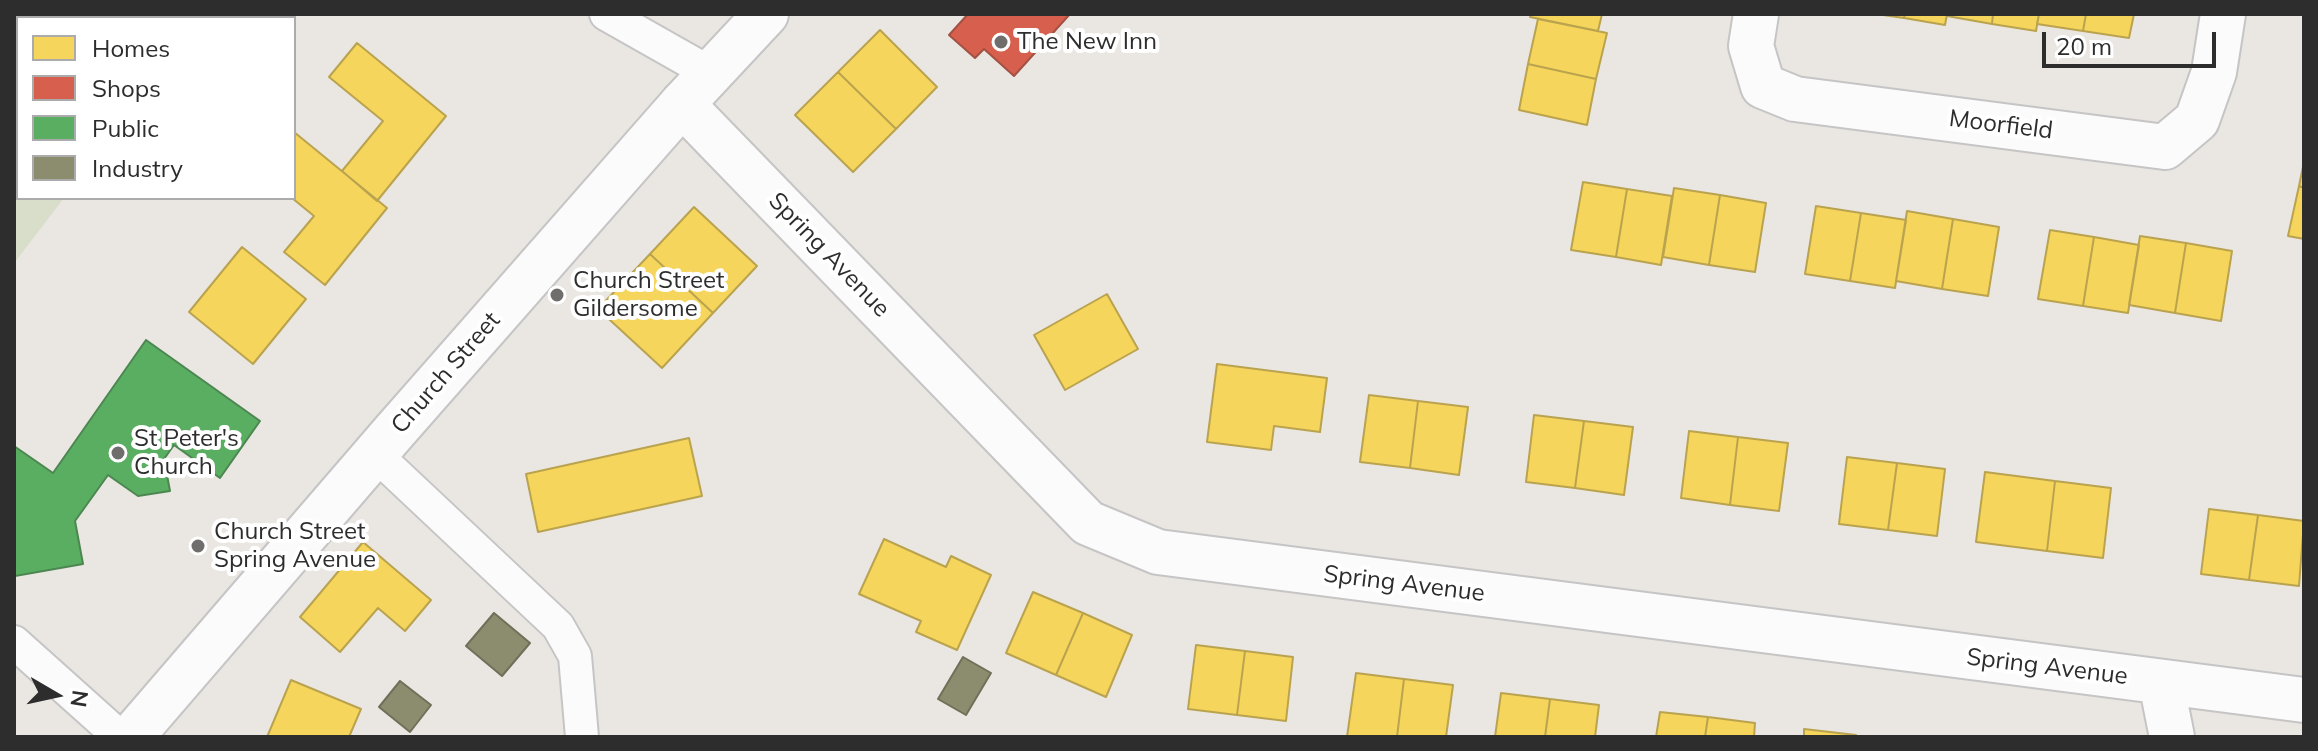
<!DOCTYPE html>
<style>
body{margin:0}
#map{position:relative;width:2318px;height:751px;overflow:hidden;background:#eae6e2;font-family:Mulish,sans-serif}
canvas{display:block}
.frame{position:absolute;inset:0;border:16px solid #2d2d2d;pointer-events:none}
.legend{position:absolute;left:16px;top:16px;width:280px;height:184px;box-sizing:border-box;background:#fff;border:2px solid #ababab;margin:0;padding:10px 14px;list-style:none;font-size:24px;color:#2d2d2d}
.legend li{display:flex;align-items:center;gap:16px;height:40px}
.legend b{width:40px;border:2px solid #ababab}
.north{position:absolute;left:16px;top:655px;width:80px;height:80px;-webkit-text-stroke:6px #fff;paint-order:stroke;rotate:99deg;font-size:22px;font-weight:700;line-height:32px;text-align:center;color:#2d2d2d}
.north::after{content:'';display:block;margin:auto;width:28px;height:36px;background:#2d2d2d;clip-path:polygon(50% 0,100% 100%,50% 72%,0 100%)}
.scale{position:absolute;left:2042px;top:32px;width:174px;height:36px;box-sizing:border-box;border:4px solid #2d2d2d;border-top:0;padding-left:10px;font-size:24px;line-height:28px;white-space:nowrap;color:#2d2d2d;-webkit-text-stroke:6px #fff;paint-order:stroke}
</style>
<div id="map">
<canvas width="2318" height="751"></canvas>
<div class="frame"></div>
<ul class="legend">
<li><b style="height:22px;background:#f6d55c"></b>Homes</li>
<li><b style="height:22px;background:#d6604d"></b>Shops</li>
<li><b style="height:22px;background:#5aae61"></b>Public</li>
<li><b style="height:22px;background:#8c8c6e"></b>Industry</li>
</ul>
<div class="north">N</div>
<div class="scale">20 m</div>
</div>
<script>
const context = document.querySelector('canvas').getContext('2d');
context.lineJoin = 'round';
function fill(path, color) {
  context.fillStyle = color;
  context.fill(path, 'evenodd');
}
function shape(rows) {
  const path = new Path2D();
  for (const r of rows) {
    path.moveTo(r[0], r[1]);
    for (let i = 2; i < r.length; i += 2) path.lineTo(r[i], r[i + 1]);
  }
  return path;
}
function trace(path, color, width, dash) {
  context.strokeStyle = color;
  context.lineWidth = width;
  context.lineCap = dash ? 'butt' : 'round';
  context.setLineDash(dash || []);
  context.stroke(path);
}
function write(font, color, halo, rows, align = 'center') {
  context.font = font + ' Mulish,sans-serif';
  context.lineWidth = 8;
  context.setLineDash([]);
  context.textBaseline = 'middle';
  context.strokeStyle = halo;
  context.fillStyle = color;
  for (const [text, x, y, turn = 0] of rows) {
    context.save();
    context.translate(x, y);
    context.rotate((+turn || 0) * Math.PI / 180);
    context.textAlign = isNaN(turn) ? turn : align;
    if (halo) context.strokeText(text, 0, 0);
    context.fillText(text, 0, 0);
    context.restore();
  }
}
const cemetery = shape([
 [14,14,202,14,199,18,18,18,18,198,64,198,15,262]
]);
const homes = shape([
 [1531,14,1602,14,1598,31,1530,17,1531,14],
 [1876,14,1905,14,1904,18,1876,14],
 [1905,14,1947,14,1945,25,1904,18,1905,14],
 [1947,14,1993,14,1992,24,1947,16,1947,14],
 [1993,14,2039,14,2036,31,1992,24,1993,14],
 [2039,14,2086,14,2083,31,2037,24,2039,14],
 [2086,14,2134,14,2129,38,2083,31,2086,14],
 [1538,19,1607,33,1596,79,1528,64,1538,19],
 [880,30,937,87,896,129,838,72,880,30],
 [357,43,446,116,377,201,342,171,383,121,329,77,357,43],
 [1528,64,1596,79,1587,125,1519,110,1528,64],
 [838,72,896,129,853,172,795,115,838,72],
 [294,132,387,208,325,285,284,252,314,216,292,198,294,132],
 [2304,162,2304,188,2299,186,2304,162],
 [1583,182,1627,189,1616,257,1571,250,1583,182],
 [2299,186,2304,188,2304,239,2288,236,2299,186],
 [1674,188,1720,195,1709,265,1663,257,1674,188],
 [1627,189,1672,196,1661,265,1616,257,1627,189],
 [1720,195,1766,203,1755,272,1709,265,1720,195],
 [1816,206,1861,213,1850,281,1805,274,1816,206],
 [694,207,757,266,713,313,650,254,694,207],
 [1907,211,1953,219,1942,289,1896,281,1907,211],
 [1861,213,1906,220,1895,288,1850,281,1861,213],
 [1953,219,1999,227,1988,296,1942,289,1953,219],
 [2050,230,2094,237,2083,306,2038,299,2050,230],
 [2140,236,2186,243,2175,313,2129,305,2140,236],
 [2094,237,2139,245,2128,313,2083,306,2094,237],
 [2186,243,2232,251,2221,321,2175,313,2186,243],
 [242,247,306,299,253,364,189,312,242,247],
 [650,254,713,313,662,368,598,309,650,254],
 [1107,294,1138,349,1065,390,1034,335,1107,294],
 [1217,364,1327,378,1320,432,1274,426,1271,450,1207,442,1217,364],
 [1369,395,1418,401,1410,468,1360,462,1369,395],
 [1418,401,1468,407,1459,475,1410,468,1418,401],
 [1534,415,1584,421,1575,488,1526,482,1534,415],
 [1584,421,1633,427,1624,495,1575,488,1584,421],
 [1689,431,1738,437,1730,505,1681,498,1689,431],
 [1738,437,1788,443,1779,511,1730,505,1738,437],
 [689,438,702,496,538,532,526,474,689,438],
 [1847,457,1897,463,1888,530,1839,524,1847,457],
 [1897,463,1945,469,1937,536,1888,530,1897,463],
 [1985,472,2055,481,2047,551,1976,542,1985,472],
 [2055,481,2111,488,2103,558,2047,551,2055,481],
 [2209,509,2258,515,2249,580,2201,574,2209,509],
 [2258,515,2304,521,2299,586,2249,580,2258,515],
 [884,539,946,567,951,556,991,575,957,650,916,632,921,621,859,594,884,539],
 [363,542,431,600,405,631,378,608,340,652,300,617,363,542],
 [1033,592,1083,613,1056,675,1006,653,1033,592],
 [1083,613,1132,635,1106,697,1056,675,1083,613],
 [1196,645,1245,651,1237,715,1188,709,1196,645],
 [1245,651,1293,657,1286,721,1237,715,1245,651],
 [1356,673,1404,679,1397,737,1347,737,1356,673],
 [1404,679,1453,685,1446,737,1397,737,1404,679],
 [291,680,361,709,349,737,267,737,291,680],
 [1501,693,1550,699,1545,737,1495,737,1501,693],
 [1550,699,1599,705,1595,737,1545,737,1550,699],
 [1660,712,1708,717,1705,737,1656,737,1660,712],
 [1708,717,1755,723,1754,737,1705,737,1708,717],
 [1804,729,1856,735,1855,737,1804,737,1804,729]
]);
const shops = shape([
 [968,14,1070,14,1014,76,984,49,975,58,949,35,968,14]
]);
const public = shape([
 [146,340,260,421,220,478,174,445,164,459,170,491,138,496,108,475,75,521,83,564,15,576,14,446,53,473,146,340]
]);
const industry = shape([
 [494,613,530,643,502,676,466,646,494,613],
 [963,657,991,673,966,715,938,699,963,657],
 [400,681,431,705,410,732,379,707,400,681]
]);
const service = shape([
 [606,14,712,74],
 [375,454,558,626,575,656,582,737],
 [14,642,120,737]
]);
const minor = shape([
 [1756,14,1751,46,1763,86,1795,99,2165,147,2197,120,2214,72,2223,14],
 [682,104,1088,523,1158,552,2304,700],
 [2161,682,2172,737]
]);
const secondary = shape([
 [131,737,393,433,682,104,766,14]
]);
const markers = [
 [1001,42,8,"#6f6e6c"],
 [557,295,8,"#6f6e6c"],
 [118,453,8,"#6f6e6c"],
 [198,546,8,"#6f6e6c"]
];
const poiNames = [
 ["The New Inn",1017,42],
 ["Church Street",573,281],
 ["Gildersome",573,309],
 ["St Peter's",134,439],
 ["Church",134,467],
 ["Church Street",214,532],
 ["Spring Avenue",214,560]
];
const streetNames = [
 ["Moorfield",2001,125,7],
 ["Spring Avenue",829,255,46],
 ["Church Street",446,373,-49],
 ["Spring Avenue",1404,584,7],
 ["Spring Avenue",2047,667,7]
];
fill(cemetery, '#d9deca');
fill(homes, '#f6d55c');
trace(homes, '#baa34e', 2);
fill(shops, '#d6604d');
trace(shops, '#a35143', 2);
fill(public, '#5aae61');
trace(public, '#4c8751', 2);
fill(industry, '#8c8c6e');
trace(industry, '#70705a', 2);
trace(service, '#c6c5c5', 36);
trace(minor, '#c6c5c5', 48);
trace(secondary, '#c6c5c5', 48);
trace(service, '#fcfbfb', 32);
trace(minor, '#fcfbfb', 44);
trace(secondary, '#fcfbfb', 44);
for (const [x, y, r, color] of markers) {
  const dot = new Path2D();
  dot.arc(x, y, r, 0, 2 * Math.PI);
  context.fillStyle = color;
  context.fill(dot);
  trace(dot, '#fff', 3);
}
write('24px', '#2d2d2d', '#fff', poiNames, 'left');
write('24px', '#2d2d2d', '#fff', streetNames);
</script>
